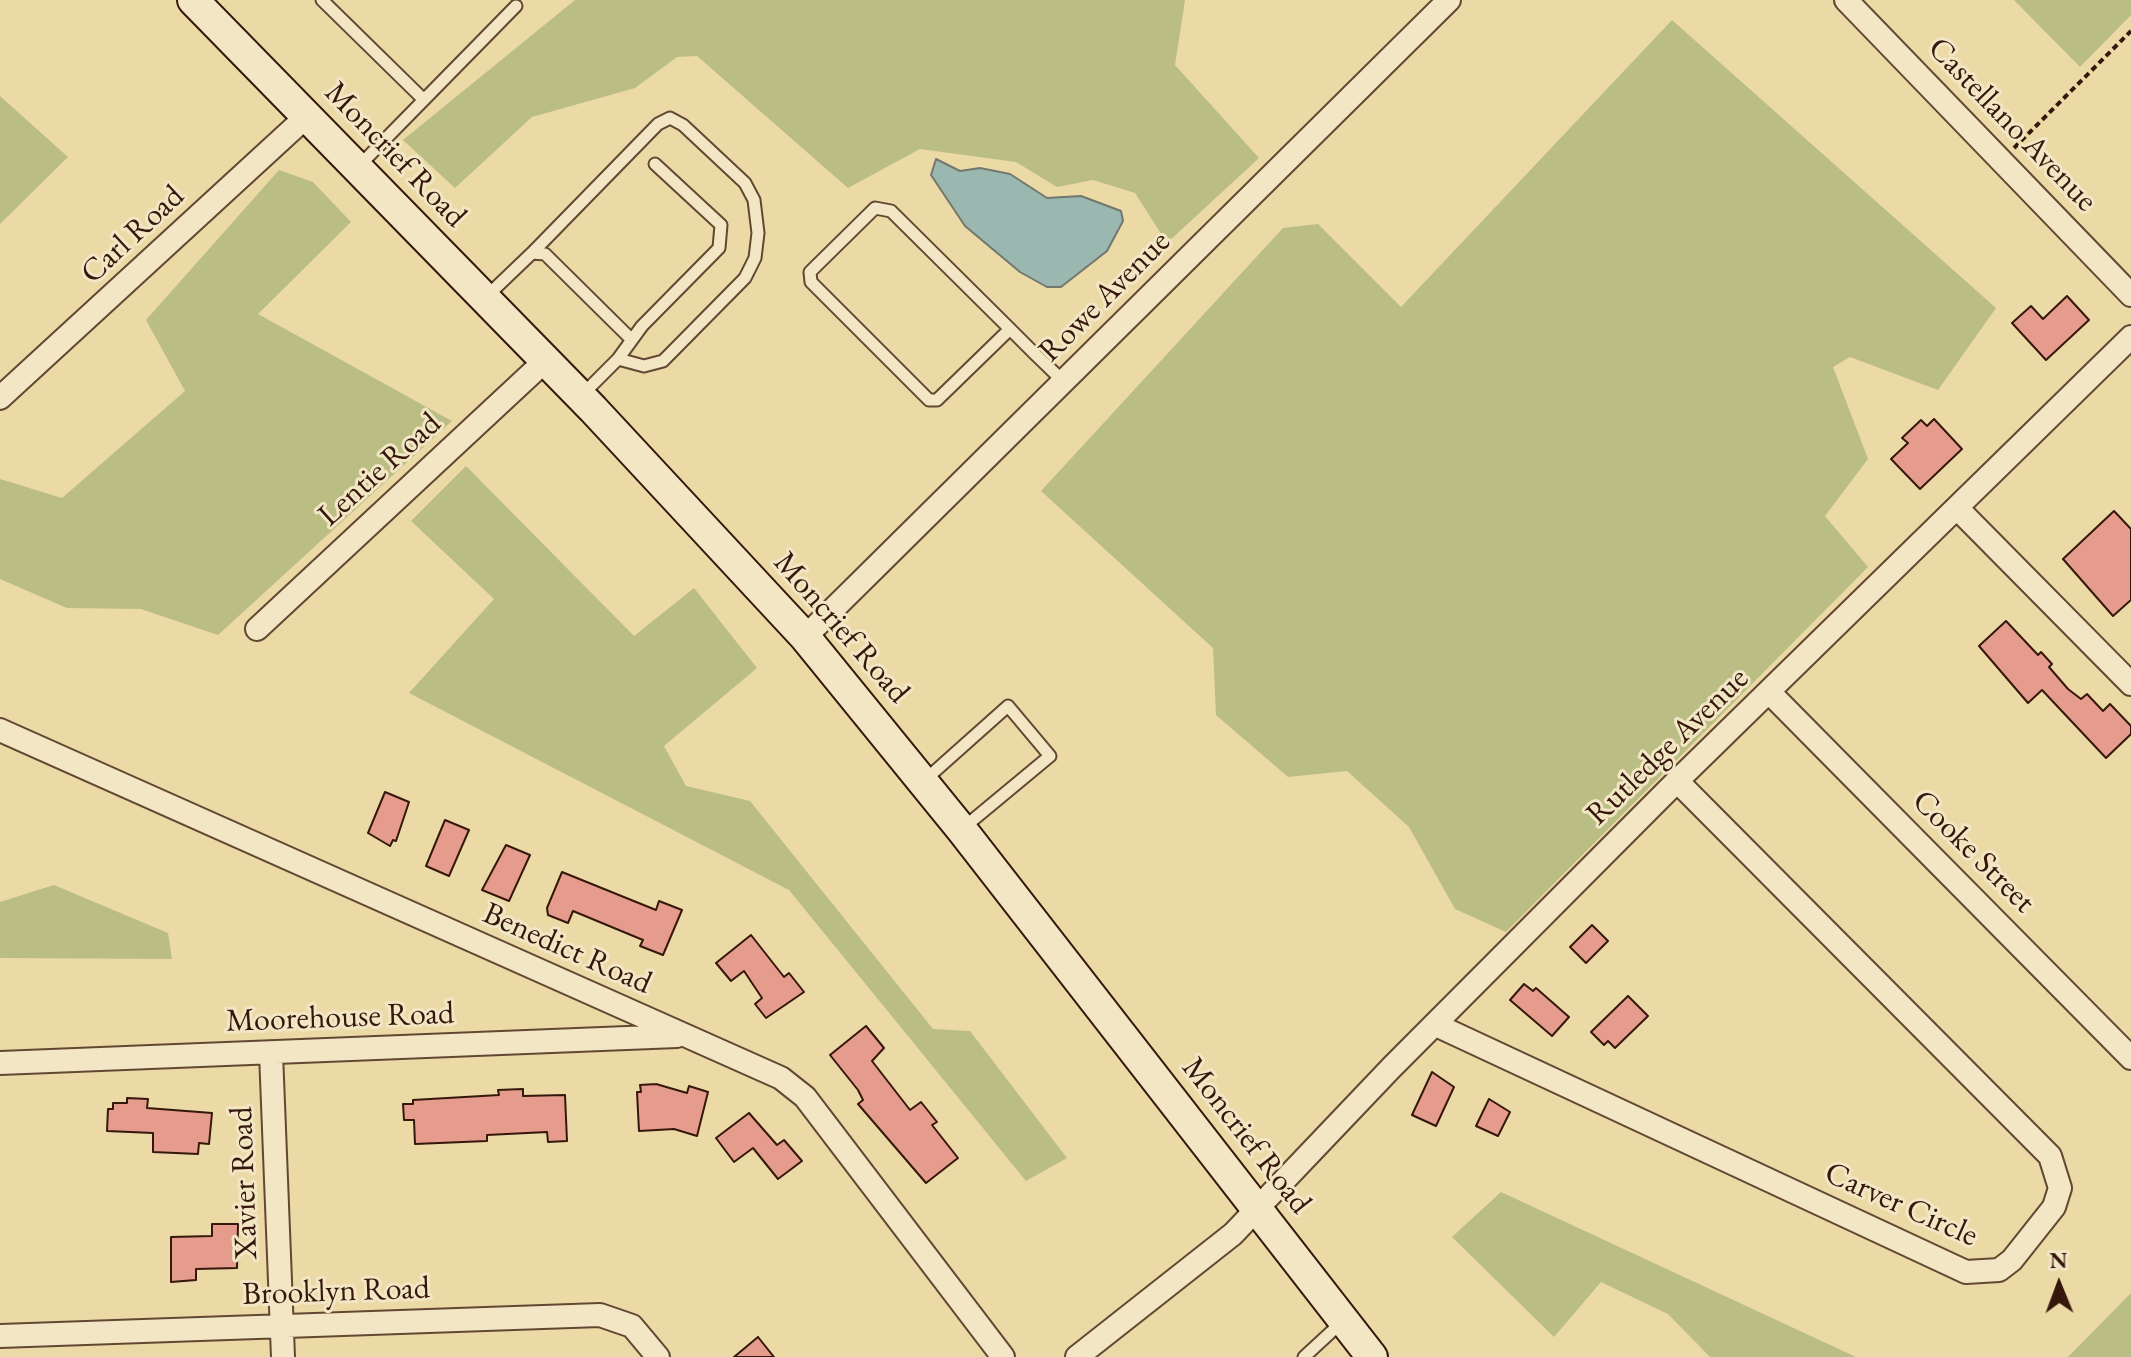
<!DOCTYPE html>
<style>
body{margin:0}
#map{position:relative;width:2131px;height:1357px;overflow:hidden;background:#ebd9a6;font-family:"EB Garamond",serif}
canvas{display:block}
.north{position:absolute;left:2019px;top:1245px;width:80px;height:80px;-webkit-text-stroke:6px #f2e6c5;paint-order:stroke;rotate:359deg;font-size:22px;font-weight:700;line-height:32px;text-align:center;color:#35180b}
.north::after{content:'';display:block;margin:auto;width:28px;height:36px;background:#35180b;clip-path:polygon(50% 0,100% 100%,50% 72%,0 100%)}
</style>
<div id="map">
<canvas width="2131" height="1357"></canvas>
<div class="north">N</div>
</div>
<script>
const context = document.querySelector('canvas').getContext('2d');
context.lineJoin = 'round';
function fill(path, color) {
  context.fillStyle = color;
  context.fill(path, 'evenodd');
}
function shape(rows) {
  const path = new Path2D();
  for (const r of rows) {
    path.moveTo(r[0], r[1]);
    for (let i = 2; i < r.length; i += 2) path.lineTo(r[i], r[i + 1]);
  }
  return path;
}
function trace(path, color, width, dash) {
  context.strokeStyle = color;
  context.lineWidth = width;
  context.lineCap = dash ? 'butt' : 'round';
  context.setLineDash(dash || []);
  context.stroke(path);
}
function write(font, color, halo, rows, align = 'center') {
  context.font = font + ' "EB Garamond",serif';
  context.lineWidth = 6;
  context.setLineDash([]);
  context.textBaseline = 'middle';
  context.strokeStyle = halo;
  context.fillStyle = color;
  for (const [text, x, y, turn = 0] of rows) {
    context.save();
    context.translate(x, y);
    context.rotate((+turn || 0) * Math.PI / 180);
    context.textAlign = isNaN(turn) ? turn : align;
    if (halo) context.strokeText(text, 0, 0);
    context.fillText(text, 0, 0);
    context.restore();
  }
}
const green = shape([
 [575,0,1185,0,1175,65,1259,158,1167,243,1135,193,1093,180,1057,187,1016,162,920,149,848,188,697,56,677,57,635,88,532,117,455,188,403,140],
 [2014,0,2131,0,2131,15,2080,67],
 [1672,20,1996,308,1938,390,1850,357,1833,367,1868,459,1825,516,1868,567,1506,932,1455,909,1409,827,1347,771,1288,777,1216,715,1213,648,1041,491,1283,228,1318,224,1401,307],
 [0,96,68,157,0,224],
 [279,170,313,182,351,222,258,314,452,421,218,635,141,609,67,608,0,579,0,479,62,498,185,391,146,320],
 [466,466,634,636,694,588,757,668,664,746,686,786,750,801,933,1029,970,1031,1067,1158,1026,1181,789,890,409,693,494,599,411,521],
 [54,885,168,933,172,959,0,958,0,902],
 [1501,1192,1856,1357,1710,1357,1668,1314,1601,1282,1554,1337,1452,1237],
 [2131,1293,2131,1357,2068,1357]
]);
const water = shape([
 [936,159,960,171,980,168,1010,174,1047,198,1081,196,1121,211,1123,221,1107,251,1061,287,1047,287,1020,272,965,226,931,175,936,159]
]);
const building = shape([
 [2067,296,2089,320,2046,360,2012,323,2031,306,2043,319,2067,296],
 [1934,419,1962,449,1920,489,1891,459,1908,443,1902,438,1921,420,1927,426,1934,419],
 [2114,511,2131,529,2131,600,2113,616,2063,559,2114,511],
 [2006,621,2038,655,2041,652,2052,664,2049,667,2068,689,2081,699,2087,694,2103,711,2110,704,2131,726,2131,734,2106,758,2042,690,2028,703,1979,646,2006,621],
 [385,792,409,802,396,841,393,840,390,846,368,833,385,792],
 [445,820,469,830,449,876,426,866,445,820],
 [506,845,530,855,509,901,482,890,506,845],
 [562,872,656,910,659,901,682,910,663,955,640,946,643,940,573,911,568,923,548,915,547,908,562,872],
 [1592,925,1608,941,1586,963,1570,947,1592,925],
 [751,935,784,977,789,973,804,992,766,1018,755,1004,762,998,744,971,731,981,716,963,751,935],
 [1524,984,1533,991,1536,988,1569,1017,1552,1036,1510,1000,1524,984],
 [1628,996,1648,1016,1615,1048,1608,1041,1604,1045,1591,1032,1628,996],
 [866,1026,884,1048,872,1061,910,1110,921,1102,937,1122,932,1125,958,1158,926,1183,858,1104,863,1100,858,1090,830,1055,866,1026],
 [1432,1072,1454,1087,1436,1126,1412,1115,1432,1072],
 [656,1084,687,1093,689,1086,708,1092,697,1136,674,1129,639,1131,637,1092,641,1092,640,1085,656,1084],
 [523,1089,523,1096,565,1095,567,1141,548,1142,547,1132,487,1135,487,1141,415,1144,414,1120,404,1120,403,1104,413,1104,413,1100,499,1095,498,1090,523,1089],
 [127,1098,148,1099,147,1108,212,1113,209,1144,199,1143,198,1154,153,1152,153,1133,107,1131,108,1109,113,1109,113,1103,127,1103,127,1098],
 [1489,1099,1510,1112,1498,1136,1476,1126,1489,1099],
 [749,1113,777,1145,784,1140,802,1161,778,1179,753,1148,734,1162,716,1138,749,1113],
 [212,1224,238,1224,237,1268,196,1269,196,1280,171,1282,171,1237,212,1236,212,1224],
 [758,1337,774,1357,734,1357,758,1337]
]);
const path = shape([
 [2014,148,2131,31]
]);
const lane = shape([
 [322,0,423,99],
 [358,167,516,6],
 [532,253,658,124,670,118,683,125,745,183,754,200,758,233,755,258,745,278,663,361,644,366,618,359],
 [485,298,532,253,545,254,632,340],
 [1010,329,937,400,929,400,811,282,810,272,875,208,891,211,1010,329,1035,354,1064,382],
 [581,396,618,359,642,326,719,248,721,225,655,164],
 [925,780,1008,706,1050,756,962,829],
 [1304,1357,1343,1321]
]);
const street = shape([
 [1846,0,2131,295],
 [0,398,307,116],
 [1957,508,2131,684],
 [257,629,546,360],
 [805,637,1449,0],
 [1769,692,2131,1058],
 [0,730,781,1078,805,1097,1003,1357],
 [1436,1025,1966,1272,1999,1270,2012,1260,2054,1207,2060,1188,2050,1156,1677,781],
 [271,1053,283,1357],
 [0,1063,677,1036],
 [0,1336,600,1315,632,1326,658,1357],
 [1077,1357,1233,1234,1392,1067,1677,781,2131,337]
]);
const secondary = shape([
 [193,0,593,409,805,637,962,830,1372,1357]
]);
const streetNames = [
 ["Castellano Avenue",2012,125,46],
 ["Moncrief Road",395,155,46],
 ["Carl Road",133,235,-43],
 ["Rowe Avenue",1105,297,-45],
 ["Lentie Road",380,470,-42],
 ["Moncrief Road",841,628,49],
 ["Rutledge Avenue",1668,747,-44],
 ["Cooke Street",1973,852,45],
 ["Benedict Road",567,949,24],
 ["Moorehouse Road",340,1018,-2],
 ["Moncrief Road",1246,1136,52],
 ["Xavier Road",245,1183,-92],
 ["Carver Circle",1901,1205,24],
 ["Brooklyn Road",336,1292,-2]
];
fill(green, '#bbbe84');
fill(water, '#9bb8b0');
trace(water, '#72786e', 2);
fill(building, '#e69c8d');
trace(building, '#35180b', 2);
trace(lane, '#624832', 15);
trace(street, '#624832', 26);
trace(secondary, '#35180b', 34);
trace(path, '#35180b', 4, [6, 4]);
trace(lane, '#f2e6c5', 11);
trace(street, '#f2e6c5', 22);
trace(secondary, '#f2e6c5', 30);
write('32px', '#35180b', '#f2e6c5', streetNames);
</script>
